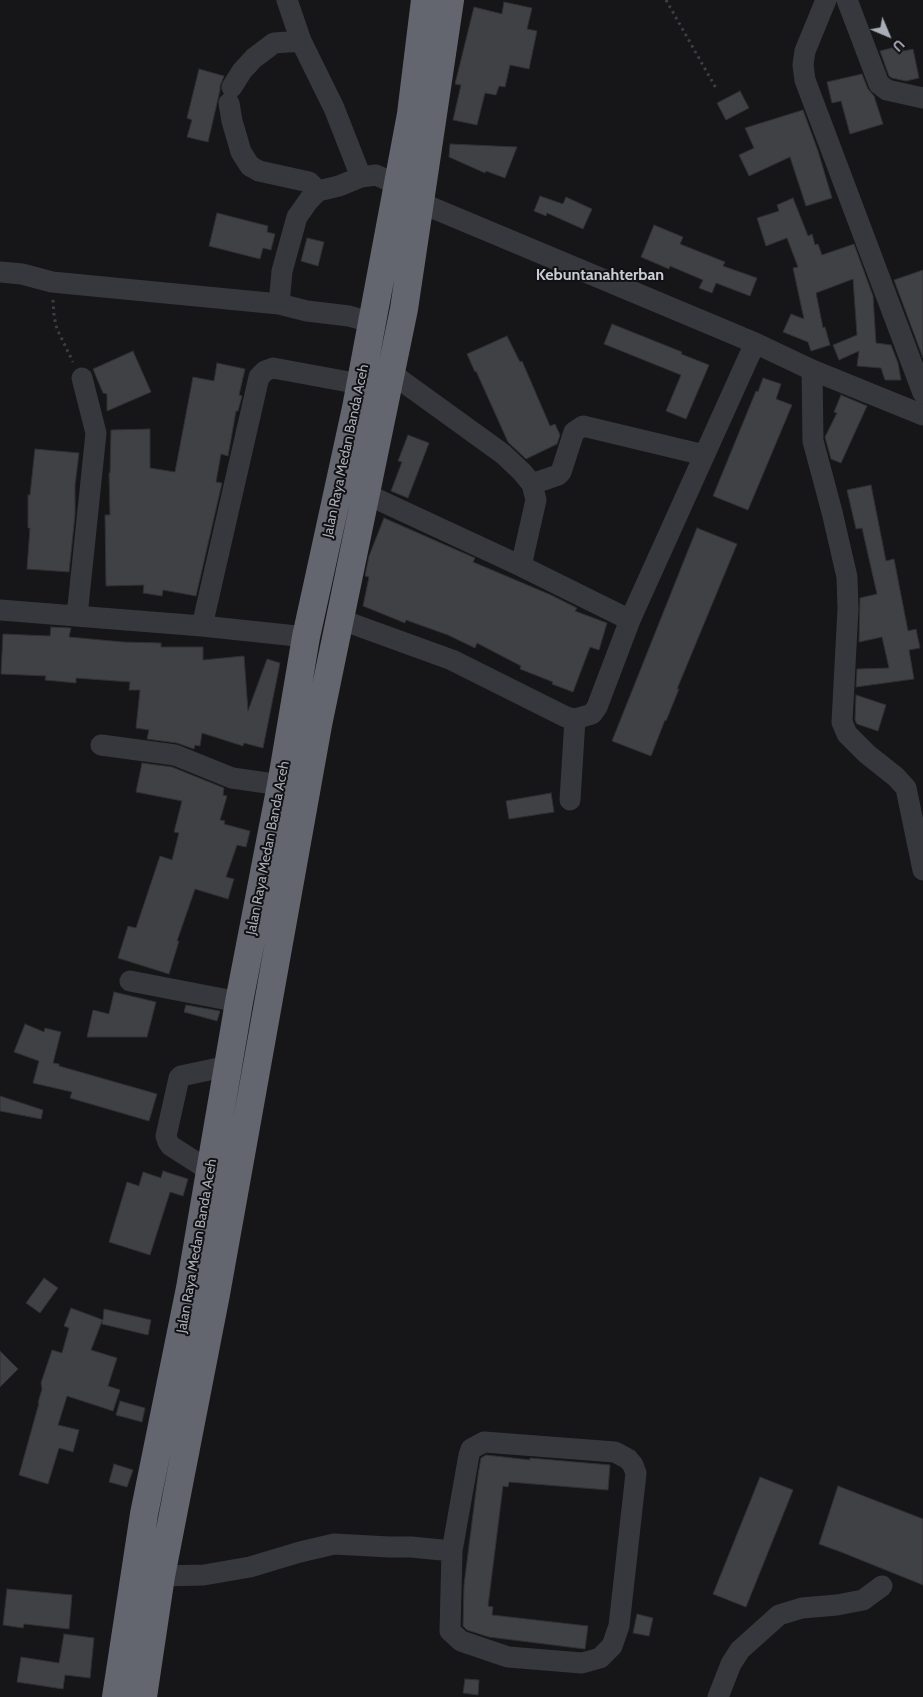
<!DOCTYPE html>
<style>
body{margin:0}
#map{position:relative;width:923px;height:1697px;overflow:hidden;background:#161618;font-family:Cabin,sans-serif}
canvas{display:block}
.north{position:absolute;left:863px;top:10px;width:50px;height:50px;-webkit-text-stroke:4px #111113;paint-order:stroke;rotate:135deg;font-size:14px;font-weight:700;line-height:20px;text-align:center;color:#a8adb8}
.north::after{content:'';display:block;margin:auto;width:18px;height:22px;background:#a8adb8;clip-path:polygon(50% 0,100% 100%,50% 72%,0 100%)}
</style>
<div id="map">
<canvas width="923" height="1697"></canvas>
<div class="north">U</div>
</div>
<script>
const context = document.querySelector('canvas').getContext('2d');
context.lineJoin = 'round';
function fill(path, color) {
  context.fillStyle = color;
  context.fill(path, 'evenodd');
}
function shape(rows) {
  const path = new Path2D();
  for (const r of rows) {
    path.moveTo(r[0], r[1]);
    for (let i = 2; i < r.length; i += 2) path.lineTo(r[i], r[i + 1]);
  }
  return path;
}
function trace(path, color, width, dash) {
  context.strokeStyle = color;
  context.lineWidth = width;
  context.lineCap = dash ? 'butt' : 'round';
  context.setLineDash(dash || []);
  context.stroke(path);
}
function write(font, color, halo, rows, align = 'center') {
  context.font = font + ' Cabin,sans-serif';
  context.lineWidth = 4;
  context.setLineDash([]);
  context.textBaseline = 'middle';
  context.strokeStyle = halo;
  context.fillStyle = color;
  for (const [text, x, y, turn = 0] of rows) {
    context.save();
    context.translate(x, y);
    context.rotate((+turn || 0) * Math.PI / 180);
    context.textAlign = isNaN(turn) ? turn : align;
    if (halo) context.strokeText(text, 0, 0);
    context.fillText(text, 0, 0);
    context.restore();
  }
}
const building = shape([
 [504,2,532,8,527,29,537,31,529,69,510,65,505,87,499,86,496,95,485,93,477,125,453,120,461,85,455,84,474,7,502,14,504,2],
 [903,45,904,51,913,49,919,78,906,81,892,78,889,76,880,51,903,45],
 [199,69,224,76,220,86,220,90,208,142,187,137,192,120,187,118,199,69],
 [862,74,868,89,874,96,883,124,850,134,841,101,832,103,827,82,862,74],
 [740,91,749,108,726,120,717,103,740,91],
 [803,110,818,151,832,198,806,206,790,157,749,176,739,155,754,148,745,128,803,110],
 [450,144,517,147,505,178,486,171,485,173,449,157,450,144],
 [540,196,563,204,566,197,592,209,583,229,547,213,546,216,534,211,540,196],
 [793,198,808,236,812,234,815,245,818,244,822,255,854,244,873,296,876,343,891,345,898,363,901,380,885,380,881,368,857,366,859,351,839,360,833,345,857,335,853,279,816,293,823,328,825,327,830,345,811,351,808,342,783,332,791,314,804,319,793,268,798,267,787,238,766,246,757,218,779,211,777,205,793,198],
 [217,213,268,226,267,232,275,234,271,250,263,248,260,259,209,246,217,213],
 [654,225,683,237,680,244,725,262,723,266,757,278,750,296,716,283,712,293,699,288,703,280,670,266,669,269,641,257,654,225],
 [307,238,324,242,318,266,301,261,307,238],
 [923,270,923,358,894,280,923,270],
 [612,324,682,352,681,354,709,365,686,419,666,411,681,375,604,344,612,324],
 [507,336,520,362,522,361,550,426,555,424,560,435,557,444,526,459,508,442,476,371,475,372,467,354,507,336],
 [133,351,151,392,107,411,107,394,103,393,93,369,133,351],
 [217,363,245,369,239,395,242,396,238,411,236,411,228,456,221,454,216,482,222,483,196,596,163,590,162,596,143,593,144,585,106,586,105,515,110,515,109,473,110,473,111,430,150,429,150,468,175,472,193,377,214,381,217,363],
 [763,378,781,384,776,399,792,405,748,510,713,496,756,391,758,392,763,378],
 [841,395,867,406,841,463,831,459,825,437,837,413,834,412,841,395],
 [408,435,429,443,408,498,391,491,402,462,398,461,408,435],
 [35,449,79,453,75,485,75,515,69,572,27,569,30,528,28,528,28,495,30,495,35,449],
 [871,485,886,561,894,559,908,631,916,629,920,648,909,650,914,679,856,687,857,669,889,668,882,637,859,642,860,598,877,594,862,528,856,529,847,490,871,485],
 [384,518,475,558,473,562,551,595,577,608,575,611,607,623,599,650,590,647,573,692,552,684,553,682,520,669,521,666,477,643,475,648,448,635,406,620,405,623,363,606,369,577,365,576,369,556,384,518],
 [697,528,737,544,677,689,679,689,666,721,665,720,651,756,612,741,697,528],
 [51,627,71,628,69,637,123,642,161,643,161,647,203,647,203,660,244,656,248,711,267,659,280,663,263,748,244,743,243,746,202,733,200,746,195,745,194,749,177,743,147,739,149,730,136,728,140,690,129,690,130,682,76,678,76,683,45,680,46,676,1,674,3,634,50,636,51,627],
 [856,695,886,705,878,731,857,724,855,720,856,695],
 [142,763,172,767,224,788,223,795,227,796,220,820,225,821,224,824,250,831,246,847,237,845,226,877,234,879,228,899,195,889,177,941,179,941,169,974,118,958,128,926,136,928,160,856,172,860,179,833,174,832,182,801,136,792,142,763],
 [551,793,554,812,509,819,506,801,551,793],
 [114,992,156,1002,147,1037,87,1037,93,1010,109,1014,114,992],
 [186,1005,220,1011,217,1021,184,1012,186,1005],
 [25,1024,44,1032,45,1028,61,1032,53,1063,59,1064,59,1066,157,1094,149,1121,70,1098,72,1092,33,1083,39,1061,14,1052,25,1024],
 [0,1096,43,1110,41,1119,0,1111,0,1096],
 [163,1171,188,1179,183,1196,170,1192,150,1255,109,1242,127,1182,139,1186,143,1172,161,1178,163,1171],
 [44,1278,58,1288,40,1313,26,1303,44,1278],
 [71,1308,103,1320,104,1309,151,1320,148,1335,102,1324,102,1321,91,1350,117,1358,108,1386,120,1390,113,1411,67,1396,58,1425,79,1430,73,1452,59,1448,48,1484,19,1475,39,1403,38,1403,42,1389,41,1383,52,1350,62,1353,69,1328,64,1326,71,1308],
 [0,1351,18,1369,0,1387,0,1351],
 [120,1401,145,1408,142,1422,116,1415,120,1401],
 [486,1455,530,1460,530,1458,610,1465,608,1490,509,1482,508,1487,503,1486,488,1606,493,1607,492,1615,588,1626,585,1649,489,1637,467,1630,463,1626,464,1585,478,1475,481,1458,486,1455],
 [114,1464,133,1470,127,1487,109,1482,114,1464],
 [760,1477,793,1490,746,1607,713,1594,760,1477],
 [838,1486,923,1519,923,1585,841,1552,819,1544,838,1486],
 [7,1589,72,1595,69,1629,24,1624,23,1628,3,1625,7,1589],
 [637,1614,653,1618,649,1636,633,1633,637,1614],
 [64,1634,94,1638,90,1678,65,1675,63,1689,17,1682,21,1657,59,1663,64,1634],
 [465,1679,479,1680,478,1695,463,1693,465,1679]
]);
const path = shape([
 [666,0,717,90],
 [53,300,54,316,57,329,73,362]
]);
const minor = shape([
 [287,0,301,41,334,108,361,177,376,175,398,185],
 [826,0,805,51,803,65,805,80,923,393],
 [847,0,879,84,887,90,923,98],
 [232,87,242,71,254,58,274,43,301,41],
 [229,103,232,121,241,152,250,166,259,171,309,182,318,191],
 [421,203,755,343,812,370,923,415],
 [0,272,22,274,52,282,279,304,307,311,349,316,373,323],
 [279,304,282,271,297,217,309,200,318,191,339,186,361,177],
 [812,370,813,441,832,512,847,577,848,609,842,722,847,734,867,754,896,777,906,788,923,870],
 [391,373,503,454,522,472,532,484,536,500,521,566],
 [532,484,558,475,561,472,574,432,583,426,704,455],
 [366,494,521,566,630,620],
 [0,610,202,626,306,637],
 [77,616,96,433,82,378],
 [339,619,452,660,566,717,575,719,592,714,597,707,630,620,755,343],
 [202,626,259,377,265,371,273,368,360,384],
 [101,745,175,755,232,778,281,785],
 [570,800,575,719],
 [130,981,239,1002],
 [210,1171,171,1146,168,1142,166,1136,179,1078,181,1076,228,1066],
 [484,1442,615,1452,628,1459,633,1465,636,1473,619,1626,612,1646,600,1658,582,1663,508,1657,461,1641,450,1631,452,1551,469,1455,471,1449,484,1442],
 [161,1576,204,1575,250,1567,300,1552,334,1544,389,1547,411,1547,452,1551],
 [718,1697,731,1664,740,1650,779,1615,802,1608,837,1605,863,1600,882,1586]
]);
const highway = shape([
 [116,1697,144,1514,190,1288,239,1002,281,785,306,637,356,408,411,114,425,0],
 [143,1697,161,1576,216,1294,318,725,404,309,450,0]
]);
const streetNames = [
 ["Jalan Raya Medan Banda Aceh",346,451,-78],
 ["Jalan Raya Medan Banda Aceh",268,848,-79],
 ["Jalan Raya Medan Banda Aceh",197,1246,-80]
];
const quarterNames = [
 ["Kebuntanahterban",600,275]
];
fill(building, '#404145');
trace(building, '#303034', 1);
trace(path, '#3d3f44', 3, [2.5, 4]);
trace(minor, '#37383d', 21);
trace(highway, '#63666e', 28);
write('14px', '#a8adb8', '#111113', streetNames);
write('bold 16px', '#c9ccd4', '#111113', quarterNames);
</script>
